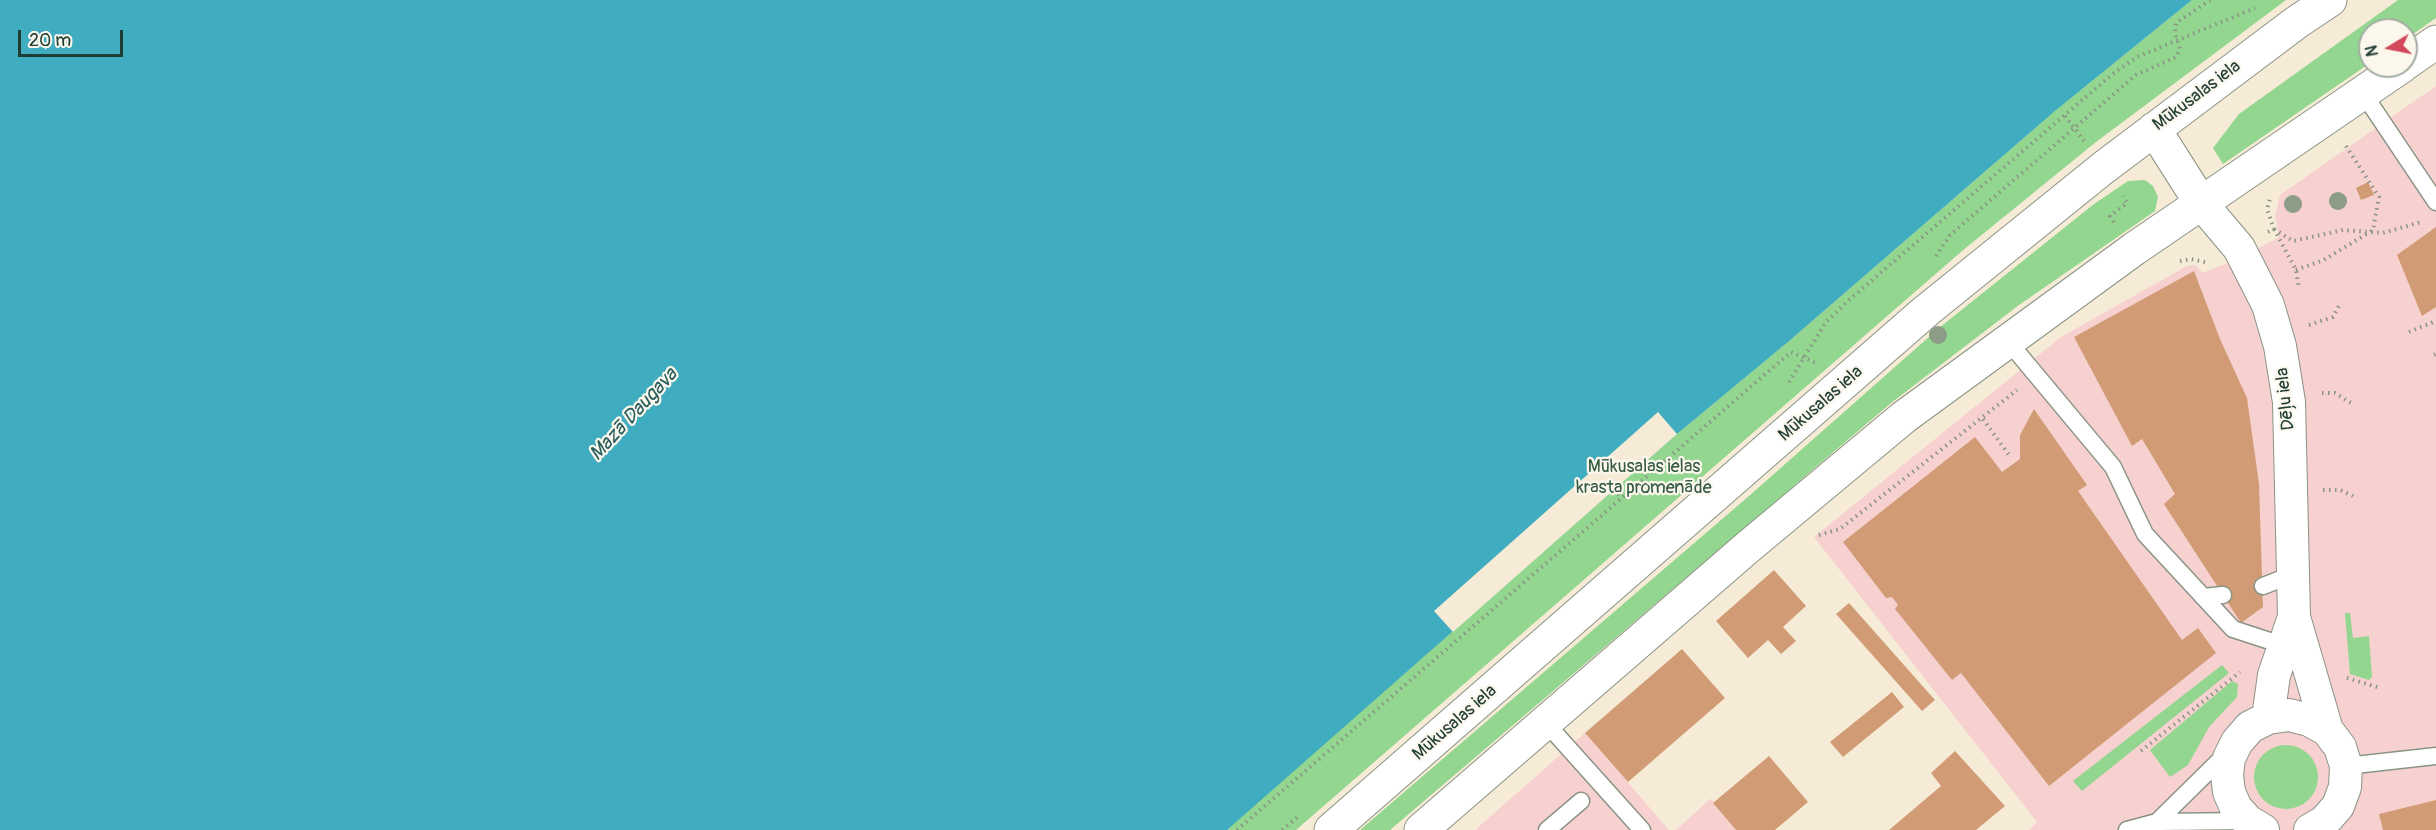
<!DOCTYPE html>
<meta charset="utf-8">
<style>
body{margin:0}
#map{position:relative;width:2436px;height:830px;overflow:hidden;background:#f6ebd6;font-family:Pangolin,sans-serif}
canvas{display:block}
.north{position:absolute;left:2358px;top:18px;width:60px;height:60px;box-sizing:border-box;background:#fbf7ec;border:2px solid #a3ada2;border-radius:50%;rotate:260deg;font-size:16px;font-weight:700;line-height:24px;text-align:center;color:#1f3d34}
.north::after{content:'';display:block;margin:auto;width:21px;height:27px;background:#d1495b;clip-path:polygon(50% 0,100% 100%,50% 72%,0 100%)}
.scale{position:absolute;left:18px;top:30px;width:105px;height:27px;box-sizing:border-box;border:3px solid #1f3d34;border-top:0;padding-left:8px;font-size:18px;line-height:21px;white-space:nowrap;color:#1f3d34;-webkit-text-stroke:4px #fbf7ec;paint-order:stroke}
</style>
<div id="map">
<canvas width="2436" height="830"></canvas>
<div class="north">N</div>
<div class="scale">20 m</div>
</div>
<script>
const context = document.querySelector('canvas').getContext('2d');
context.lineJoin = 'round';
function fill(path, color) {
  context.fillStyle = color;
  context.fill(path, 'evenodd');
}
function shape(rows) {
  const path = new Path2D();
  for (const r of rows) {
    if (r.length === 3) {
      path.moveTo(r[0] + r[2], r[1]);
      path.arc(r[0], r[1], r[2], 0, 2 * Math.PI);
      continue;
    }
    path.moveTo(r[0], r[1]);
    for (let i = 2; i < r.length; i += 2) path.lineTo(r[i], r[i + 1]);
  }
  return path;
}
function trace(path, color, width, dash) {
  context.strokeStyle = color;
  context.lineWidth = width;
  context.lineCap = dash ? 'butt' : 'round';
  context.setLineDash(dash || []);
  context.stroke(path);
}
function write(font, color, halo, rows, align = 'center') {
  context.font = font + ' Pangolin,sans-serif';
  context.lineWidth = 4.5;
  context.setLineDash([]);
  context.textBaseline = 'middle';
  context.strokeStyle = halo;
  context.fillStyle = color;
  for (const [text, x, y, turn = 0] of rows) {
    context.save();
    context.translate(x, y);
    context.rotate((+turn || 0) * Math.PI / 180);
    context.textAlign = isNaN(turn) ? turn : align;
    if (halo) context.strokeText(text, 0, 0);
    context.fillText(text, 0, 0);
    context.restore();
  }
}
const built = shape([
 [2436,86,2436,830,2029,830,2037,822,1814,537,2061,337,2187,266,2195,265,2202,273,2243,257,2279,237,2275,216,2280,195],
 [1585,733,1669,830,1475,830],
 [1710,798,1736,830,1676,830,1710,799]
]);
const green = shape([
 [2192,0,2286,0,2096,142,1962,251,1296,830,1226,830,1677,434,1788,342,2055,111],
 [2398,0,2436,0,2436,18,2406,39,2406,30,2370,30,2370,63,2223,164,2213,148,2239,114],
 [2145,180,2153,186,2158,197,2155,211,2019,305,1891,403,1390,830,1360,830,1749,496,1939,328,2094,204,2128,181],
 [2345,613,2350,613,2353,638,2369,636,2372,677,2369,680,2350,674],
 [2222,665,2229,673,2082,791,2073,781],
 [2232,681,2238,684,2237,697,2209,727,2188,765,2170,777,2150,750],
 [2286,777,32]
]);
const water = shape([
 [0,0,2192,0,2055,111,1788,342,1677,434,1227,830,0,830]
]);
const pier = shape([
 [1658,412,1677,434,1453,632,1434,611]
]);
const building = shape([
 [2368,182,2374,195,2361,200,2356,188],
 [2436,227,2436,307,2422,316,2397,255],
 [2194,271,2220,339,2247,398,2259,484,2263,607,2241,623,2164,504,2175,494,2142,439,2132,446,2074,337],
 [2034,409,2087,485,2078,491,2182,640,2198,628,2216,653,2049,786,1961,673,1952,680,1895,609,1898,605,1892,597,1886,598,1843,542,1975,437,2002,472,2020,459,2020,435],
 [1774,570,1806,606,1783,627,1796,641,1781,654,1768,640,1748,658,1716,621],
 [1849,603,1935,700,1922,711,1836,614],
 [1682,649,1725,698,1628,782,1585,733],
 [1892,692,1904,707,1843,757,1830,742],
 [1955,751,2005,806,1976,830,1889,830,1941,786,1931,773],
 [1769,756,1808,802,1775,830,1736,830,1713,803],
 [2436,800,2436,830,2383,830,2379,814]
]);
const path = shape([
 [2065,116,2084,141],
 [2114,222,2110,216,2127,203,2123,196],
 [2274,229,2296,270,2299,288],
 [2274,229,2293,241,2343,230,2383,233,2421,222],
 [2268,232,2274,229,2267,209,2270,199],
 [1936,256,1950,235,2136,75,2176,57,2180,49,2175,33,2176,23,2210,0],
 [2180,261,2191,259,2205,262],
 [2296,270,2324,260,2373,230,2379,197,2346,146],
 [2309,325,2333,317,2340,304],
 [2409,332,2436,321],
 [2434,355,2436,354],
 [1789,382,1826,322,1849,300,2115,72,2137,57,2255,8],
 [2322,393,2335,393,2351,403],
 [1983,419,2009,455],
 [1615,489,1622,499],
 [2323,490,2340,490,2353,496],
 [1819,535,1840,529,2017,390],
 [2347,678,2380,688],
 [2141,751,2240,672],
 [1237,830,1791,352,1816,363],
 [1282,830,1299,816]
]);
const service = shape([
 [2363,93,2436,202],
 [2007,340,2113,467,2145,534,2233,629,2282,645],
 [2263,586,2294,574],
 [2203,597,2223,595],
 [1545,722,1642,830],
 [2346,766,2436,756],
 [2157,822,2227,753],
 [1547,830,1581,801],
 [2127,830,2157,822,2248,821]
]);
const minor = shape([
 [2201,203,2239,248,2268,305,2280,346,2289,402,2294,617,2327,730],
 [2268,718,2274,675,2294,617],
 [2263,830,2248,821,2236,808,2229,792,2227,775,2229,758,2237,742,2250,727,2268,718,2289,715,2309,720,2327,730,2340,747,2346,766,2345,787,2338,806,2324,822,2310,830]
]);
const secondary = shape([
 [2406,63,2436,42],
 [2154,129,2201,203],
 [1331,830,1926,311,2103,168,2297,22,2330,0],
 [1421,830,1748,547,1904,417,2134,249,2402,66]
]);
const trees = [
 [2338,201],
 [2293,204],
 [1938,335]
];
const streetNames = [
 ["Mūkusalas iela",2197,96,-37],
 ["Dēļu iela",2286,399,-96],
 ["Mūkusalas iela",1821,404,-41],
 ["Mūkusalas iela",1455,723,-41]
];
const parkNames = [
 ["Mūkusalas ielas",1644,467],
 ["krasta promenāde",1644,488]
];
const waterNames = [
 ["Mazā Daugava",634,415,-47]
];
fill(built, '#f7d0d0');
fill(green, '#92d68f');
fill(water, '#40acbf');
fill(pier, '#f6ebd6');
fill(building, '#d19c75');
trace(service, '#8a9485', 19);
trace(minor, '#8a9485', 34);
trace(secondary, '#8a9485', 35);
trace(path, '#8a9485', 4, [1.5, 4.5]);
trace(service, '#fff', 16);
trace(minor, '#fff', 32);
trace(secondary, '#fff', 33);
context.fillStyle = '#8c9c87';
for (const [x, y] of trees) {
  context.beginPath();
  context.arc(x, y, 9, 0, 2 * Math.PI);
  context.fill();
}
write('18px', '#1f3d34', '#fbf7ec', streetNames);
write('18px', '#365c46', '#fbf7ec', parkNames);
write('italic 20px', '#295e5e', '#fbf7ec', waterNames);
</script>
